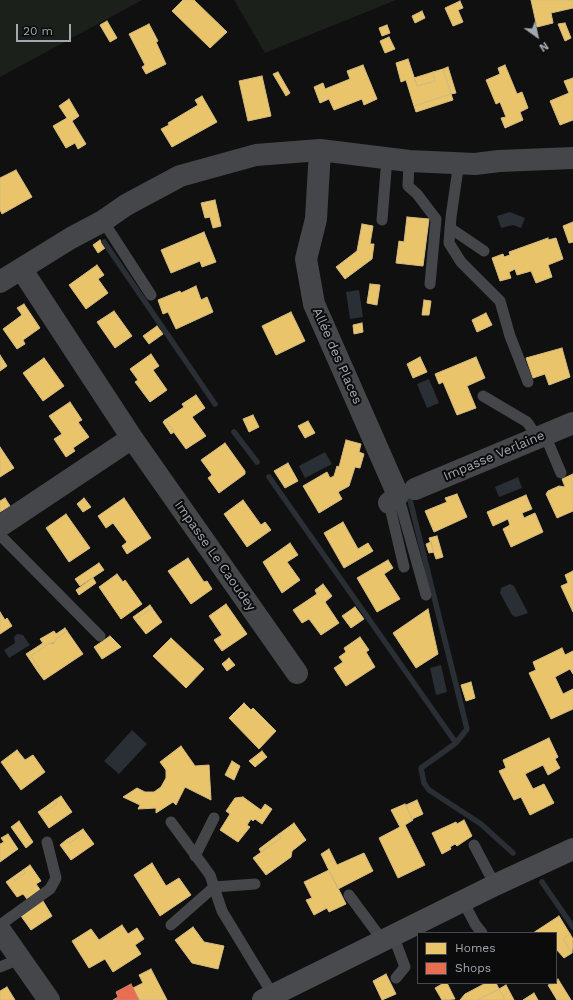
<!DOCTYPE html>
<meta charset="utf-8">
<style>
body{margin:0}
#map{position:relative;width:573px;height:1000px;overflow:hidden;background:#101011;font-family:"Work Sans",sans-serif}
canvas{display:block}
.legend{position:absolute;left:417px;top:932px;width:140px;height:52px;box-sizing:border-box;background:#0b0b0c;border:1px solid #48494e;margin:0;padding:5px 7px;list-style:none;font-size:12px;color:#a3a7b0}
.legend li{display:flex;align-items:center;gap:8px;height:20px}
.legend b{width:20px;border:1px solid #48494e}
.north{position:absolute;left:517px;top:16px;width:40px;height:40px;-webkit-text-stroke:3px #0b0b0c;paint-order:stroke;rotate:147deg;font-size:11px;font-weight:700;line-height:16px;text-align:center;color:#a3a7b0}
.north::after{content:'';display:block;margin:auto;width:14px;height:18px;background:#a3a7b0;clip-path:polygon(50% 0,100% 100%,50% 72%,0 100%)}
.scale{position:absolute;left:16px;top:24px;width:55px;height:18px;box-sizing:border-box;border:2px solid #a3a7b0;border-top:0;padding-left:5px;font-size:12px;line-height:14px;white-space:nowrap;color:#a3a7b0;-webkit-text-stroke:3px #0b0b0c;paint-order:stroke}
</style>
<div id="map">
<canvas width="573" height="1000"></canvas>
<ul class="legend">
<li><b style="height:11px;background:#e9c46a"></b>Homes</li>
<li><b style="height:11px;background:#e76f51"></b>Shops</li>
</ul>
<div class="north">N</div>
<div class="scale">20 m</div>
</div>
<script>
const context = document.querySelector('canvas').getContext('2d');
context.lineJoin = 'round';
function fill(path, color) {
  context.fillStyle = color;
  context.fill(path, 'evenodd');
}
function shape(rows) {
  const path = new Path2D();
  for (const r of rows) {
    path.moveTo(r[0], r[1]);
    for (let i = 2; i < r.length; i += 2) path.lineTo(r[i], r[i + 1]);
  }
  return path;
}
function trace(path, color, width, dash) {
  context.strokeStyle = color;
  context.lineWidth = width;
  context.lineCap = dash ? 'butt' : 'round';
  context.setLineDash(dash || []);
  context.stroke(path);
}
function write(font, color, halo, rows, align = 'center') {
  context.font = font + ' "Work Sans",sans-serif';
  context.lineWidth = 4;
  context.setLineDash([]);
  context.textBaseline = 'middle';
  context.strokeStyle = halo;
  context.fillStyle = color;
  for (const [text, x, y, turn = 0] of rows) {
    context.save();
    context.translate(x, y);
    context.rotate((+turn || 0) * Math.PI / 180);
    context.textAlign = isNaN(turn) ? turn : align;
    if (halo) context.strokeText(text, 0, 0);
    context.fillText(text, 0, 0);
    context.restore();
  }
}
const green = shape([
 [0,0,142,0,0,77],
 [234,0,396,0,265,53]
]);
const water = shape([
 [510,212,525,218,521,228,513,225,501,228,497,216],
 [359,290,363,317,350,319,346,292],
 [429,379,439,403,427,408,417,384],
 [325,452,332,464,305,478,299,466],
 [518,477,522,488,499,497,495,487],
 [510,584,514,586,528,613,516,617,512,615,500,593,501,588],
 [17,634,23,635,30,645,9,658,4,650,15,643,14,637],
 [441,665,447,692,436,695,430,668],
 [132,730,147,744,119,774,104,761]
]);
const homes = shape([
 [183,0,194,0,227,32,210,48,172,11,183,0],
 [531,0,573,0,573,8,551,13,553,23,537,27,531,0],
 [460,1,463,8,458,10,463,22,453,26,445,8,460,1],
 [422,11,425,18,415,23,412,16,422,11],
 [107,21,117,38,110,42,100,25,107,21],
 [565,23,571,38,565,41,558,24,565,23],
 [149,24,158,41,156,42,166,64,146,74,142,67,145,65,129,34,149,24],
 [387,25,390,33,382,36,379,28,387,25],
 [389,37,395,49,385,53,380,41,389,37],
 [408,59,417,86,435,81,433,72,443,69,451,94,414,106,406,80,401,82,396,63,408,59],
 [363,65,377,99,364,105,362,99,334,110,329,99,320,103,314,87,323,83,325,89,350,79,347,71,363,65],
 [505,65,517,94,522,92,528,108,520,112,523,120,505,128,501,118,506,117,500,102,496,104,486,80,500,74,498,68,505,65],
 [448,67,456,93,451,94,443,69,448,67],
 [278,72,290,93,286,96,273,74,278,72],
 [433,72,435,81,417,86,414,78,433,72],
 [262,76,271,116,248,121,239,81,262,76],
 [573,78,573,120,560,125,550,101,569,93,564,81,573,78],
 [451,94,453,100,416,112,414,106,451,94],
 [202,96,217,122,172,147,161,129,169,125,168,123,198,105,195,100,202,96],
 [69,99,79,116,72,121,86,144,78,149,75,143,66,148,53,126,67,118,59,106,69,99],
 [16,170,32,197,2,214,0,210,0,178,16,170],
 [215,200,221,226,213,228,210,217,205,218,201,203,215,200],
 [407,217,429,219,423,266,396,263,399,241,404,242,407,217],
 [573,222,573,242,569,243,563,226,573,222],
 [362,224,373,226,370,244,374,244,372,259,345,279,336,267,357,251,362,224],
 [204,232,216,262,202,267,200,261,171,273,161,250,204,232],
 [548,238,548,240,556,238,563,259,548,265,552,277,536,283,531,271,517,275,515,269,509,272,511,278,500,281,492,258,503,254,504,257,510,255,509,252,548,238],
 [100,240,105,248,98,253,93,245,100,240],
 [97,265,104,275,98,279,108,293,86,309,69,285,97,265],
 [370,284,380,285,377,305,367,303,370,284],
 [196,286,201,300,207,297,213,312,176,329,168,312,163,314,158,300,180,291,181,293,196,286],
 [424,300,431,301,429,315,422,315,424,300],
 [24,304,40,328,23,340,25,344,17,349,3,329,22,315,17,308,24,304],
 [114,311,132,336,115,348,97,322,114,311],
 [291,312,305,341,276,355,262,326,291,312],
 [486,313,492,325,477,332,472,320,486,313],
 [362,323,363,332,354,334,353,325,362,323],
 [157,326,163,334,149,344,143,336,157,326],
 [562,348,570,377,549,385,545,374,533,378,526,358,562,348],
 [151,354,159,366,153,370,167,390,150,402,135,382,138,380,130,369,151,354],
 [0,355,7,366,0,371,0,355],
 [420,357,427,372,413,378,407,364,420,357],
 [476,357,485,378,467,386,476,408,457,415,443,382,439,384,435,374,476,357],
 [44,358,64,386,43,401,23,373,44,358],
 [196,395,205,408,192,417,206,436,186,449,165,420,184,407,182,404,196,395],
 [70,402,82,420,78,422,89,437,73,448,75,451,66,457,54,439,62,434,49,416,70,402],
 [253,415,259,427,249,432,243,419,253,415],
 [165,420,174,432,171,434,163,422,165,420],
 [308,421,315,433,305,438,298,426,308,421],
 [346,440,361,444,359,452,364,454,360,468,355,467,349,486,338,492,342,499,319,513,303,486,327,472,330,478,334,476,337,466,339,467,346,440],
 [225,443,245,471,245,474,219,493,208,478,212,475,201,460,225,443],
 [0,447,14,468,0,477,0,447],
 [288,463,298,481,285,488,274,471,288,463],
 [573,474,573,511,557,518,546,494,548,491,559,486,565,487,562,479,573,474],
 [457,494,467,517,434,532,425,511,447,502,445,498,457,494],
 [526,495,532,509,522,513,524,518,535,513,543,532,511,547,503,529,510,525,508,519,493,526,487,512,526,495],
 [5,498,10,506,0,512,0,501,5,498],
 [84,498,91,507,83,512,77,504,84,498],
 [124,498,151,538,127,554,122,546,127,542,113,523,106,528,98,516,124,498],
 [243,500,261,525,265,522,271,530,247,547,224,514,243,500],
 [66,514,90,548,69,562,46,528,66,514],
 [343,522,358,549,368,543,373,551,344,568,324,533,343,522],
 [437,536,443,557,436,559,429,538,437,536],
 [431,542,434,552,429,553,426,544,431,542],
 [290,543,298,555,287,562,300,580,282,593,263,562,290,543],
 [188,558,204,582,207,581,212,589,191,604,168,571,188,558],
 [388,560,393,568,384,574,400,599,377,612,357,578,388,560],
 [99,563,104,570,80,586,75,579,99,563],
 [573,571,573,612,561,586,568,583,565,575,573,571],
 [117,574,123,582,125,580,142,604,121,619,99,587,117,574],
 [93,578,96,583,79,595,76,590,93,578],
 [323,584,332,596,325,602,339,623,321,635,309,619,302,623,293,610,317,594,315,590,323,584],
 [226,604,247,634,222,651,214,640,222,635,209,616,226,604],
 [150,605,152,608,135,620,133,617,150,605],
 [355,607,364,619,351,628,342,616,355,607],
 [152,608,162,622,146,634,135,620,152,608],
 [428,609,438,654,416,668,393,633,428,609],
 [0,612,5,620,7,618,12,626,0,634,0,612],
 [65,628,67,631,56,639,55,642,50,643,31,656,40,670,38,672,26,654,43,643,40,639,54,631,56,634,65,628],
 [67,631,83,654,44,680,38,672,40,670,31,656,50,643,53,644,56,639,67,631],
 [110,636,121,647,102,659,94,647,110,636],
 [360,637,369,650,366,652,375,667,346,686,334,668,343,662,339,657,346,652,344,648,360,637],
 [171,638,204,669,186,688,153,656,171,638],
 [562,648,565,655,573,651,573,674,570,669,555,677,563,694,573,689,573,709,551,719,529,673,536,670,533,662,562,648],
 [229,658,235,665,227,671,222,664,229,658],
 [471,682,475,698,466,701,461,685,471,682],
 [244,703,251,710,253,708,276,731,259,749,229,718,244,703],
 [549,738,558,757,555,759,560,768,548,775,543,765,525,774,533,789,544,784,554,803,530,815,521,797,514,800,499,771,506,768,503,760,549,738],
 [181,746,195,766,209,765,211,800,185,787,176,805,173,802,156,813,156,808,138,809,140,805,123,797,137,788,145,792,154,792,161,787,166,778,166,770,160,762,181,746],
 [17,750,25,760,33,755,45,772,21,790,1,762,17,750],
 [262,751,267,757,255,767,249,761,262,751],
 [232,761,240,766,234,780,225,775,232,761],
 [61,796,72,812,49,828,38,812,44,808,47,811,57,804,55,800,61,796],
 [243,797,261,810,265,804,272,809,262,824,255,819,253,821,251,819,247,825,250,827,238,842,220,830,230,814,226,811,235,798,243,797],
 [55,800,57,804,47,811,44,808,55,800],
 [417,800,423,814,412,819,406,805,417,800],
 [405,804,413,820,405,825,425,865,398,878,379,838,400,827,391,810,405,804],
 [464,820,472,836,457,846,455,844,450,847,451,849,442,854,432,833,456,822,457,824,464,820],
 [19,821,33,842,26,848,11,827,19,821],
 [294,823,306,840,292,851,291,857,266,875,253,858,281,838,279,834,294,823],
 [83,829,94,844,71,860,60,845,66,840,69,844,79,836,77,833,83,829],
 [77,833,79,836,69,844,66,840,77,833],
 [8,834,18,849,0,862,0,844,4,842,1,838,8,834],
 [279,834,281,838,261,852,259,849,279,834],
 [329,849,337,865,364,853,373,871,338,889,321,854,329,849],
 [152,863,166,886,179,878,191,895,160,916,134,875,152,863],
 [30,865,41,881,36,884,41,891,28,900,23,894,17,897,6,882,13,877,15,881,25,873,23,870,30,865],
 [23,870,25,873,15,881,13,877,23,870],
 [329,870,346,904,329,912,327,908,314,915,306,900,312,898,304,882,329,870],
 [43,901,52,916,31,930,21,916,43,901],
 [559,916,570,934,563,939,572,953,564,958,556,949,556,933,533,933,559,916],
 [122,925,128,934,137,928,144,939,135,945,141,954,113,972,105,959,89,968,72,941,91,929,99,940,122,925],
 [193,927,204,942,224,946,218,969,192,963,175,940,193,927],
 [570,934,573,939,572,953,563,939,570,934],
 [151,969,167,1000,139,1000,133,988,143,983,139,975,151,969],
 [386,974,396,994,382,1000,373,981,386,974],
 [558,979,571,1000,557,1000,548,985,556,983,558,979],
 [444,983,447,983,455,999,442,1000,435,988,444,983],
 [486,983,496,983,499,989,477,1000,460,1000,465,994,486,983],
 [506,985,514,1000,505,1000,499,989,506,985],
 [7,987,15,1000,0,1000,0,991,7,987],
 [499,989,505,1000,477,1000,499,989],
 [534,993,538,1000,523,1000,534,993]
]);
const shops = shape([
 [131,984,139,1000,113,1000,118,997,116,992,131,984]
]);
const stream = shape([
 [104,242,215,404],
 [234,432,257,462],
 [269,477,456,743],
 [410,500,467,729,456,743,421,768,424,783,429,790,481,824,513,853],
 [542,882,573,927]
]);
const service = shape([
 [409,161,408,186,417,194,436,219,430,284],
 [459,162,451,217,449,243,461,262,500,301,510,336,528,382],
 [382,220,387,158],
 [103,221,151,295],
 [450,228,484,251],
 [483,396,527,422,538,438],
 [545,435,561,473],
 [398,495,426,595],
 [389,503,404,567],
 [0,535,100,636],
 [171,822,210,875,222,911,273,995],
 [474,845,495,885],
 [195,856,214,818],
 [349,895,383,941],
 [463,901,475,924,482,933],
 [0,925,50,889,56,878,47,842],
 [171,925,214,887,255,884],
 [393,935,405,967,396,978],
 [0,967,20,959]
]);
const minor = shape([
 [320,150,316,219,306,259,314,304,398,495,389,503],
 [22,270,132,438,297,673],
 [0,282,71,238,103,221,126,205,180,176,256,155,320,150,409,161,475,164,499,161,573,158],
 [415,489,573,423],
 [0,526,132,438],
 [0,930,49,1000]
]);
const secondary = shape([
 [263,1000,495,885,573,849]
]);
const streetNames = [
 ["Allée des Places",337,356,66],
 ["Impasse Verlaine",494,456,-23],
 ["Impasse Le Caoudey",215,556,55]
];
fill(green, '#1b201b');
fill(water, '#292f34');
fill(homes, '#e9c46a');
trace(homes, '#d4bb7f', 1);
fill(shops, '#e76f51');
trace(shops, '#d3806e', 1);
trace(stream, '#292f34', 5.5);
trace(service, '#454649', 11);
trace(minor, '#454649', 22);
trace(secondary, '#494a4d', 22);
write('13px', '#a3a7b0', '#0b0b0c', streetNames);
</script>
